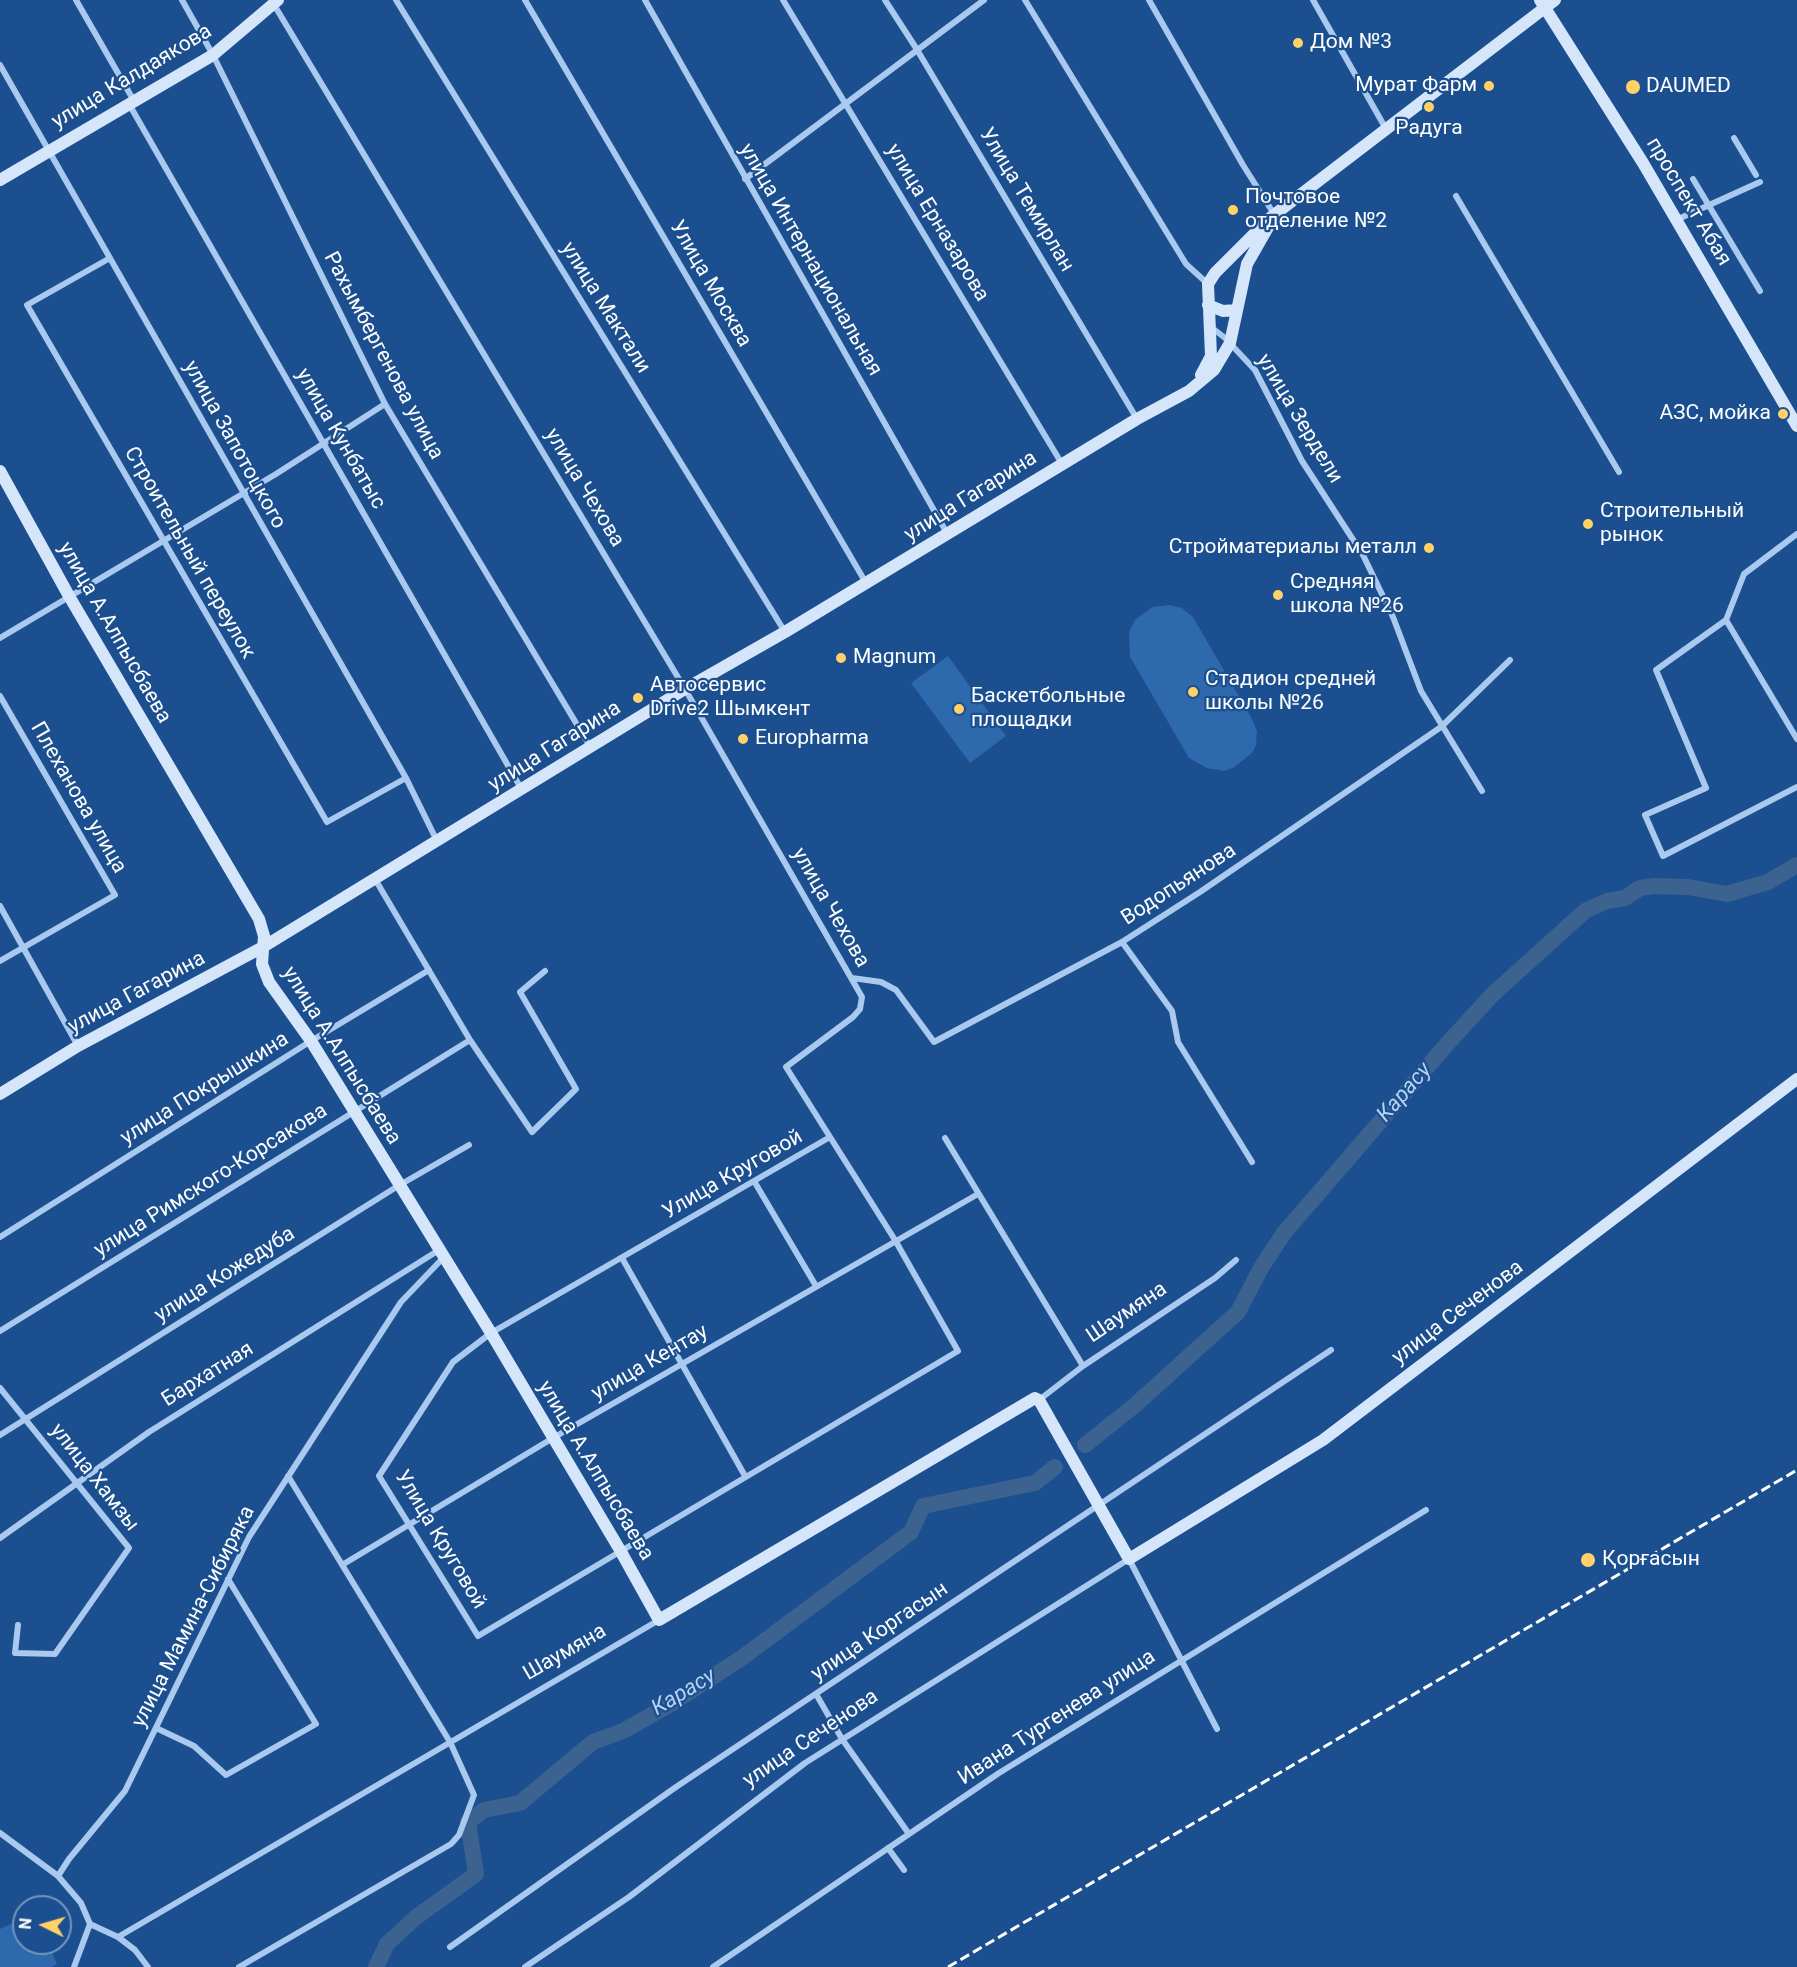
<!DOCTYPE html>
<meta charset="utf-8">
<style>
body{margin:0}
#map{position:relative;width:1797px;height:1967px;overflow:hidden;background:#1b4f8f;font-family:Roboto,sans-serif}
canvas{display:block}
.north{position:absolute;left:12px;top:1895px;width:60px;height:60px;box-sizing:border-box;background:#1b4f8f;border:2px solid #7695bc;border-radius:50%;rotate:275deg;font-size:16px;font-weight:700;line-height:24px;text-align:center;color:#fff}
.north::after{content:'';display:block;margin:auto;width:21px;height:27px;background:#ffd166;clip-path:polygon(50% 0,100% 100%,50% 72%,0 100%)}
</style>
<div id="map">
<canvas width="1797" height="1967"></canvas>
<div class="north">N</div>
</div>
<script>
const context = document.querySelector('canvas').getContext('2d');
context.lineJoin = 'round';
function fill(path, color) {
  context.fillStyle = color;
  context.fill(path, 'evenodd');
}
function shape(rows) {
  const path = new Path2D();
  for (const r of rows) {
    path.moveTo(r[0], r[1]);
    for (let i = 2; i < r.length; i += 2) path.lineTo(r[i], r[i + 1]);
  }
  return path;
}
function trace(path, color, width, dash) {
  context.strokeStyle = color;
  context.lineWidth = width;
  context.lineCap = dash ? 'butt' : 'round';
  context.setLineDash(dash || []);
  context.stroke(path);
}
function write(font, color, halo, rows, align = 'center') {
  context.font = font + ' Roboto,sans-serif';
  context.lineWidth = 4.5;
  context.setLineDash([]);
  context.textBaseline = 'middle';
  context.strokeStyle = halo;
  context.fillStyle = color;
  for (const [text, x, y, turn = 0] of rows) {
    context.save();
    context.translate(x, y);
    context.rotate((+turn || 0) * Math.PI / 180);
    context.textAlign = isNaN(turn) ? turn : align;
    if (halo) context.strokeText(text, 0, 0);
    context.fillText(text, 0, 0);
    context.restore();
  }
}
const green = shape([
 [1170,605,1182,608,1193,617,1251,717,1257,731,1256,745,1252,753,1233,768,1224,771,1207,768,1189,758,1130,657,1129,632,1135,620,1152,607],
 [948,656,1006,736,970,763,911,683],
 [24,1918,24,1943,48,1943,57,1964,51,1967,0,1967,0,1929]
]);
const river = shape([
 [1085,1445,1134,1406,1238,1312,1261,1268,1284,1233,1448,1043,1493,994,1585,911,1607,901,1625,898,1640,888,1654,886,1688,887,1727,894,1768,882,1797,865],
 [376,1967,387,1944,415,1918,476,1874,468,1822,484,1810,520,1803,593,1742,623,1731,671,1704,743,1657,911,1532,923,1506,1035,1483,1055,1467]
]);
const street = shape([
 [76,0,134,101],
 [182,0,213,55,385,404,591,748],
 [396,0,785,632],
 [525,0,866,583],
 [645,0,948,535],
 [783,0,1062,464],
 [885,0,916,48,1137,419],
 [1025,0,1186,264,1208,284],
 [1149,0,1243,165,1274,214],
 [1313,0,1386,129],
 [273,3,685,689,862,997,860,1009,853,1017,786,1067,830,1137,895,1240,958,1351,478,1636,379,1476,453,1362,491,1333,830,1137],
 [0,65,406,778,437,841],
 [129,104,522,790],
 [1734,138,1756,175],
 [745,179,984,0],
 [1693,179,1760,291],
 [1456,196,1619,472],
 [1676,220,1760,182],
 [110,258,27,305,327,822,406,778],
 [1211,327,1225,338,1255,370,1302,461,1363,555,1393,617,1421,691,1482,791],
 [1797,534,1744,574,1726,620,1656,670,1706,788,1645,815,1663,856,1797,787],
 [1726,620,1797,739],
 [0,638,276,474,385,404],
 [0,696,115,895,0,961],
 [375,879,470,1040,532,1132,576,1089,520,992,545,971],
 [0,906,78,1046],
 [1122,942,1172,1011,1178,1042,1252,1162],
 [852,978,881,982,896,990,934,1042,1122,942,1200,892,1441,727,1510,660],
 [945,1138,1083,1366],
 [754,1181,816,1286],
 [0,1237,311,1041,429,970],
 [622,1258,745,1476],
 [0,1331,470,1040],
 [0,1388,129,1548,55,1654,15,1653,18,1625],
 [1039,1400,1083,1366,1215,1278,1236,1260],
 [0,1435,398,1186,469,1145],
 [0,1538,149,1432,439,1250],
 [342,1565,553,1438,978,1194],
 [816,1694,842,1739,909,1834],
 [156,1728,194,1746,226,1775,316,1724,228,1579],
 [0,1833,58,1876,81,1903,90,1924],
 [888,1848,904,1870],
 [58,1876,69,1859,125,1791,249,1537,401,1302,444,1257],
 [90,1924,118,1937,135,1950,148,1967],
 [118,1937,659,1620],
 [450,1947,676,1787,1331,1350],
 [74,1967,90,1924],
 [239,1967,451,1844,459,1835,474,1795,450,1742,288,1476],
 [525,1967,629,1897,805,1763,1129,1559,1217,1729],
 [713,1967,999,1773,1426,1510]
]);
const secondary = shape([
 [1540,0,1643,163,1797,426],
 [0,180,213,55,278,0],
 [1208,305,1223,311,1236,310],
 [1201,375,1211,356,1208,284,1215,273,1270,218,1555,0],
 [0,471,69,596,259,919,264,936,262,964,269,982,311,1041,491,1333,620,1550,659,1620,1035,1398,1039,1400,1129,1559,1323,1440,1797,1079],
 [0,1094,78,1046,263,947,685,689,785,632,1137,419,1189,391,1214,370,1230,343,1247,264,1275,215]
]);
const rail = shape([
 [948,1967,1797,1470]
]);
const markers = [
 [1298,43,6,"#ffd166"],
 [1489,86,6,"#ffd166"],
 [1633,87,8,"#ffd166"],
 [1429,107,6,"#ffd166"],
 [1233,210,6,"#ffd166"],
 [1783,414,6,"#ffd166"],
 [1588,524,6,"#ffd166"],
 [1429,548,6,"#ffd166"],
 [1278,595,6,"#ffd166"],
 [841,658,6,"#ffd166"],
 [1193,692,6,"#ffd166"],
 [638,698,6,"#ffd166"],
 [959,709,6,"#ffd166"],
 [743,739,6,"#ffd166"],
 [1588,1560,8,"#ffd166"]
];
const poiNames = [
 ["Дом №3",1310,43],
 ["Мурат Фарм",1477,86,"right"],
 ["DAUMED",1646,87],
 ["Радуга",1429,129,"center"],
 ["Почтовое",1245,198],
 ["отделение №2",1245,222],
 ["АЗС, мойка",1771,414,"right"],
 ["Строительный",1600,512],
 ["рынок",1600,536],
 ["Стройматериалы металл",1417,548,"right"],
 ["Средняя",1290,583],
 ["школа №26",1290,607],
 ["Magnum",853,658],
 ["Стадион средней",1205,680],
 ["школы №26",1205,704],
 ["Автосервис",650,686],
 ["Drive2 Шымкент",650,710],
 ["Баскетбольные",971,697],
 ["площадки",971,721],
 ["Europharma",755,739],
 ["Қорғасын",1602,1560]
];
const streetNames = [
 ["улица Калдаякова",132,77,-31],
 ["Улица Темирлан",1026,200,59],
 ["проспект Абая",1688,202,59],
 ["улица Ерназарова",937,223,59],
 ["улица Интернациональная",810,260,60],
 ["Улица Москва",710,284,60],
 ["улица Мактали",605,308,58],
 ["Рахымбергенова улица",383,356,62],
 ["улица Зердели",1299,419,59],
 ["улица Кунбатыс",340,439,60],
 ["улица Запотоцкого",234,445,61],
 ["улица Чехова",584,488,59],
 ["улица Гагарина",971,497,-32],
 ["Строительный переулок",189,553,60],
 ["улица А.Алпысбаева",114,633,60],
 ["улица Гагарина",555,747,-32],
 ["Плеханова улица",78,798,60],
 ["Водопьянова",1179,885,-33],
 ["улица Чехова",830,908,60],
 ["улица Гагарина",137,993,-28],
 ["улица А.Алпысбаева",341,1056,58],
 ["улица Покрышкина",205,1089,-32],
 ["Улица Круговой",733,1175,-30],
 ["улица Римского-Корсакова",211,1181,-32],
 ["улица Кожедуба",225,1275,-32],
 ["Шаумяна",1127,1313,-34],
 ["улица Сеченова",1458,1313,-37],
 ["улица Кентау",650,1363,-30],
 ["Бархатная",208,1375,-32],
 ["улица А.Алпысбаева",595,1471,59],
 ["улица Хамзы",94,1478,52],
 ["Улица Круговой",440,1540,59],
 ["улица Мамина-Сибиряка",194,1617,-63],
 ["улица Коргасын",880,1632,-34],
 ["Шаумяна",565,1653,-30],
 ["Ивана Тургенева улица",1057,1718,-33],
 ["улица Сеченова",811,1739,-34]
];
const waterNames = [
 ["Карасу",1405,1093,-49],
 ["Карасу",684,1693,-31]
];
fill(green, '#2e69ad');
trace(river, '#3c6290', 16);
trace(street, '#a9c9ee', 6);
trace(secondary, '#d6e6fa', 12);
trace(rail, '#fff', 3, [10, 4.5]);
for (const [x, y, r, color] of markers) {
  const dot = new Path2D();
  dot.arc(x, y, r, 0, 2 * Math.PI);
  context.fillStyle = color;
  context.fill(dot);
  trace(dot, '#1b4f8f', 2);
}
write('21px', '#fff', '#1b4f8f', poiNames, 'left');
write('21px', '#fff', '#1b4f8f', streetNames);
write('italic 22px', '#b5d3f5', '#1b4f8f', waterNames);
</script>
